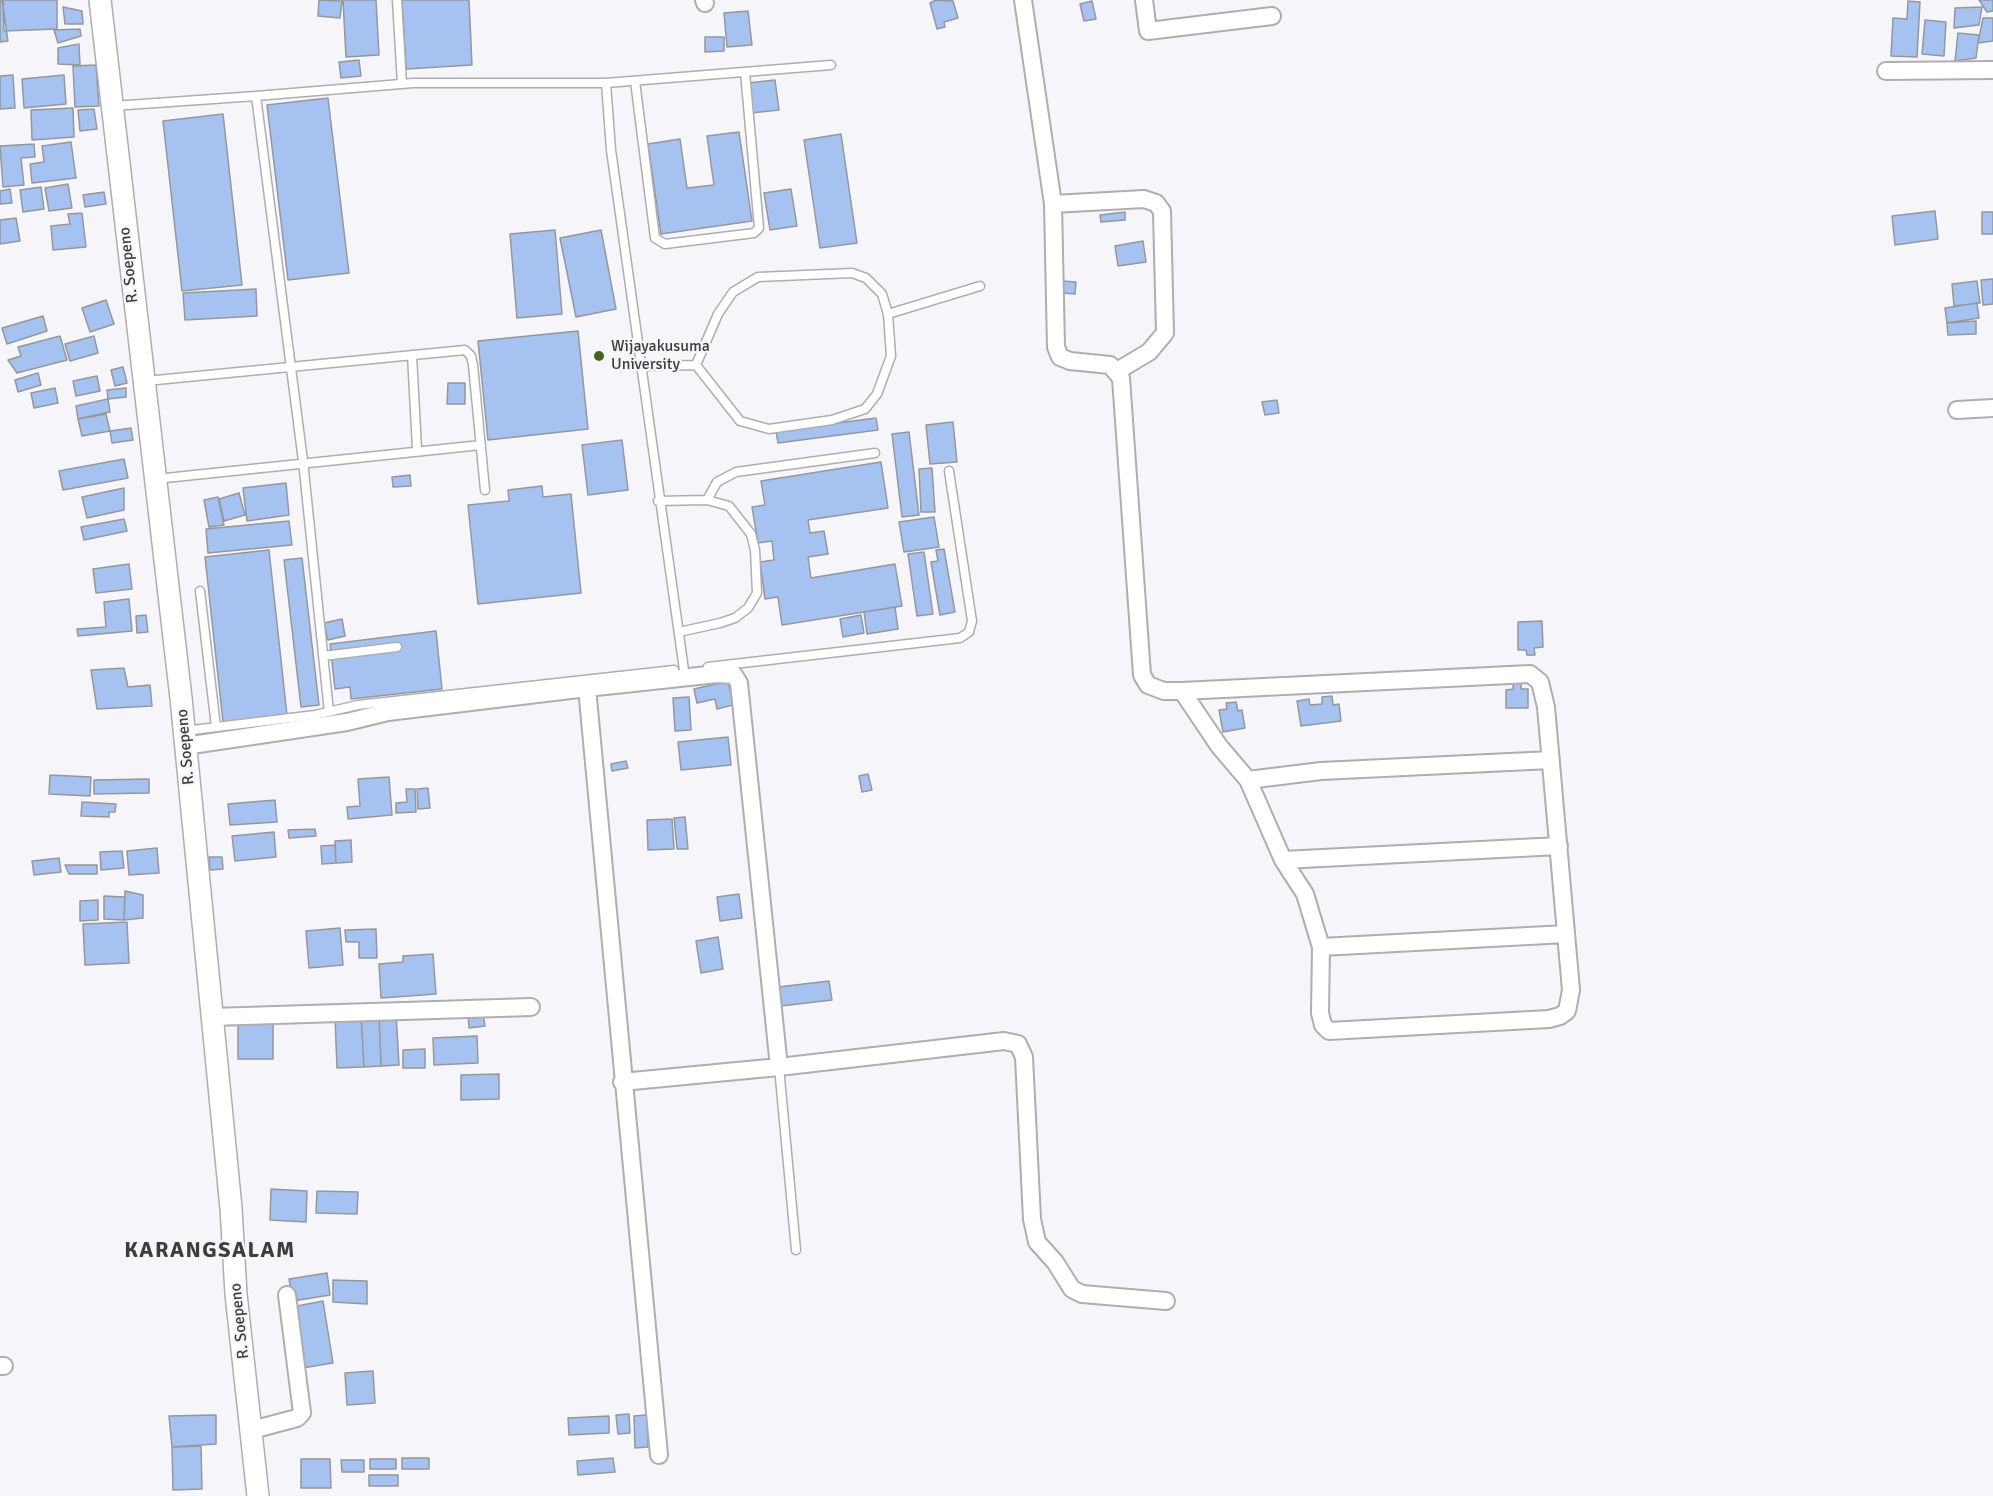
<!DOCTYPE html>
<style>
body{margin:0}
canvas{display:block;background:#f6f6fa}
</style>
<canvas width="1993" height="1496"></canvas>
<script>
const context = document.querySelector('canvas').getContext('2d');
context.lineJoin = 'round';
function fill(path, color) {
  context.fillStyle = color;
  context.fill(path, 'evenodd');
}
function shape(rows) {
  const path = new Path2D();
  for (const r of rows) {
    path.moveTo(r[0], r[1]);
    for (let i = 2; i < r.length; i += 2) path.lineTo(r[i], r[i + 1]);
  }
  return path;
}
function trace(path, color, width, dash) {
  context.strokeStyle = color;
  context.lineWidth = width;
  context.lineCap = dash ? 'butt' : 'round';
  context.setLineDash(dash || []);
  context.stroke(path);
}
function write(font, color, halo, rows, align = 'center') {
  context.font = font + ' Signika,sans-serif';
  context.lineWidth = 4.5;
  context.setLineDash([]);
  context.textBaseline = 'middle';
  context.strokeStyle = halo;
  context.fillStyle = color;
  for (const [text, x, y, turn = 0] of rows) {
    context.save();
    context.translate(x, y);
    context.rotate((+turn || 0) * Math.PI / 180);
    context.textAlign = isNaN(turn) ? turn : align;
    if (halo) context.strokeText(text, 0, 0);
    context.fillText(text, 0, 0);
    context.restore();
  }
}
const building = shape([
 [0,0,2,0,8,41,0,42,0,0],
 [3,0,57,0,57,29,4,31,3,0],
 [319,0,342,1,340,18,318,16,319,0],
 [343,0,376,0,379,55,346,57,343,0],
 [402,0,469,0,472,65,406,69,402,0],
 [936,0,953,1,958,18,944,22,945,27,937,29,930,3,936,0],
 [1979,0,1993,0,1993,11,1987,12,1979,0],
 [1092,1,1096,19,1084,21,1080,4,1092,1],
 [1908,1,1920,2,1917,57,1891,56,1893,18,1907,19,1908,1],
 [63,7,82,11,83,24,65,24,63,7],
 [1982,7,1979,25,1954,28,1955,8,1982,7],
 [748,11,752,45,727,47,724,13,748,11],
 [1983,18,1993,18,1993,41,1978,43,1983,18],
 [1925,20,1946,22,1944,56,1922,54,1925,20],
 [80,29,81,36,58,43,54,30,80,29],
 [1958,33,1979,35,1976,58,1955,61,1958,33],
 [705,37,724,37,724,51,705,52,705,37],
 [79,44,80,65,58,64,58,48,79,44],
 [359,60,361,76,341,78,339,62,359,60],
 [96,65,99,106,75,107,73,66,96,65],
 [13,75,15,108,0,109,0,76,13,75],
 [64,75,66,104,24,108,22,79,64,75],
 [775,80,779,110,751,113,748,83,775,80],
 [328,98,349,273,288,280,267,105,328,98],
 [73,108,74,137,32,140,31,110,73,108],
 [94,109,97,129,80,131,78,110,94,109],
 [223,114,242,285,182,291,163,121,223,114],
 [739,132,752,221,661,234,648,144,680,139,687,188,714,185,707,136,739,132],
 [841,134,857,243,820,248,804,140,841,134],
 [71,142,76,178,32,183,30,164,44,162,42,146,71,142],
 [34,144,35,157,21,158,24,185,3,187,0,146,34,144],
 [68,184,72,208,49,211,45,188,68,184],
 [41,187,44,209,23,212,20,190,41,187],
 [10,189,12,203,0,204,0,191,10,189],
 [791,189,797,226,770,230,764,193,791,189],
 [104,192,106,204,85,207,83,195,104,192],
 [1935,211,1938,239,1895,245,1892,216,1935,211],
 [1125,212,1125,220,1101,222,1100,215,1125,212],
 [1982,212,1993,212,1993,234,1982,234,1982,212],
 [82,213,86,247,53,250,51,226,70,224,68,214,82,213],
 [16,218,20,241,0,244,0,220,16,218],
 [555,230,562,314,517,318,510,234,555,230],
 [601,230,616,309,576,317,560,238,601,230],
 [1143,241,1146,262,1118,266,1115,246,1143,241],
 [1993,279,1993,304,1983,305,1981,280,1993,279],
 [1063,281,1076,282,1075,294,1062,293,1063,281],
 [1977,281,1980,303,1954,306,1952,284,1977,281],
 [256,289,257,316,185,320,183,293,256,289],
 [106,300,114,324,90,332,82,308,106,300],
 [1977,303,1979,318,1947,323,1945,308,1977,303],
 [43,316,47,331,7,344,2,328,43,316],
 [1976,321,1976,334,1948,335,1947,323,1976,321],
 [578,331,588,429,488,440,478,341,578,331],
 [60,336,67,360,17,373,8,360,21,356,18,347,60,336],
 [94,336,98,353,70,361,65,344,94,336],
 [123,367,127,383,115,386,111,370,123,367],
 [38,373,41,385,18,392,15,380,38,373],
 [97,376,100,391,76,396,73,381,97,376],
 [448,383,465,383,465,404,447,404,448,383],
 [55,388,58,403,34,408,31,393,55,388],
 [126,388,126,397,108,399,107,390,126,388],
 [108,399,110,412,78,419,76,406,108,399],
 [1277,400,1279,413,1265,415,1262,402,1277,400],
 [106,414,110,431,82,436,78,419,106,414],
 [876,418,878,430,778,443,776,431,876,418],
 [953,422,957,462,930,464,926,425,953,422],
 [131,428,133,440,112,443,110,431,131,428],
 [909,432,919,515,902,517,892,434,909,432],
 [622,440,628,490,588,495,582,445,622,440],
 [124,459,128,478,63,490,59,471,124,459],
 [881,462,888,508,808,520,810,533,824,531,828,554,808,557,811,578,895,564,902,606,782,625,778,597,765,599,760,562,774,560,772,541,758,543,752,507,765,505,761,481,881,462],
 [932,468,935,512,921,512,919,469,932,468],
 [410,475,411,486,393,487,392,477,410,475],
 [286,483,289,515,247,521,243,488,286,483],
 [542,486,543,497,571,494,581,593,478,604,468,505,509,501,508,490,542,486],
 [124,488,124,510,87,518,82,497,124,488],
 [239,493,245,515,224,521,219,499,239,493],
 [218,497,224,525,209,527,204,500,218,497],
 [934,517,939,547,904,552,899,522,934,517],
 [124,519,127,531,84,540,81,527,124,519],
 [289,521,292,545,208,553,206,529,289,521],
 [944,549,955,612,940,615,931,562,938,561,936,550,944,549],
 [269,550,287,715,223,722,205,557,269,550],
 [924,552,933,614,917,616,908,554,924,552],
 [302,558,319,705,301,707,284,560,302,558],
 [129,564,132,589,96,593,93,569,129,564],
 [129,599,132,631,78,636,77,629,106,627,104,602,129,599],
 [895,607,898,629,867,634,864,612,895,607],
 [146,615,148,632,137,633,136,616,146,615],
 [861,615,864,633,843,637,840,619,861,615],
 [342,619,345,636,328,640,324,623,342,619],
 [1542,621,1543,647,1534,648,1535,655,1527,655,1526,650,1518,650,1518,622,1542,621],
 [436,631,442,689,351,699,350,687,335,689,330,644,436,631],
 [124,668,128,687,150,685,152,706,97,709,91,670,124,668],
 [728,681,733,705,717,709,715,699,697,703,694,689,728,681],
 [1513,683,1521,683,1521,689,1528,689,1528,708,1506,708,1506,690,1513,689,1513,683],
 [1332,696,1333,705,1339,704,1341,721,1301,726,1297,701,1309,699,1310,705,1322,704,1322,697,1332,696],
 [689,697,691,730,675,731,673,698,689,697],
 [1236,702,1238,711,1242,710,1245,728,1223,732,1219,710,1227,709,1226,703,1236,702],
 [728,737,731,765,681,770,678,742,728,737],
 [626,761,628,768,612,771,611,764,626,761],
 [868,774,872,790,862,792,859,776,868,774],
 [50,775,91,777,90,796,49,794,50,775],
 [389,777,392,815,348,819,347,807,360,806,358,779,389,777],
 [149,779,149,793,94,794,94,780,149,779],
 [428,788,430,808,418,809,417,789,428,788],
 [406,789,415,789,416,812,396,813,396,803,407,802,406,789],
 [275,800,277,822,230,825,228,804,275,800],
 [82,802,116,804,115,812,109,812,109,817,81,816,82,802],
 [685,817,688,849,677,849,674,818,685,817],
 [672,819,674,849,648,850,647,820,672,819],
 [315,829,316,836,289,838,288,830,315,829],
 [274,832,276,857,235,861,232,836,274,832],
 [351,840,352,862,336,863,335,841,351,840],
 [335,845,336,863,322,864,321,846,335,845],
 [157,848,159,873,129,875,127,851,157,848],
 [122,851,124,868,101,870,100,852,122,851],
 [209,857,222,857,223,869,210,870,209,857],
 [59,858,61,872,34,875,32,861,59,858],
 [65,865,97,865,97,874,69,874,65,865],
 [125,891,143,895,143,918,124,920,125,891],
 [739,894,742,918,720,921,717,897,739,894],
 [104,896,125,897,124,920,104,919,104,896],
 [98,900,98,920,80,921,80,901,98,900],
 [127,922,129,963,85,965,83,924,127,922],
 [340,928,343,965,309,968,306,931,340,928],
 [376,929,377,958,359,958,359,942,346,942,345,930,376,929],
 [718,937,723,969,701,973,696,941,718,937],
 [433,954,436,994,381,998,379,964,403,962,403,956,433,954],
 [829,981,832,1000,781,1006,778,987,829,981],
 [396,1013,399,1065,381,1066,379,1014,396,1013],
 [483,1013,485,1026,469,1028,468,1014,483,1013],
 [379,1014,381,1066,364,1067,361,1015,379,1014],
 [361,1015,364,1067,337,1068,335,1017,361,1015],
 [238,1021,273,1021,273,1059,238,1059,238,1021],
 [477,1036,478,1063,434,1065,433,1038,477,1036],
 [425,1049,425,1068,403,1068,403,1050,425,1049],
 [499,1074,499,1099,461,1100,461,1075,499,1074],
 [271,1189,307,1191,306,1222,270,1220,271,1189],
 [317,1191,358,1192,357,1214,316,1213,317,1191],
 [327,1273,330,1295,293,1301,289,1279,327,1273],
 [333,1280,367,1281,367,1304,333,1302,333,1280],
 [323,1301,333,1363,302,1368,292,1307,323,1301],
 [373,1371,375,1403,347,1405,345,1373,373,1371],
 [629,1414,630,1433,618,1434,616,1415,629,1414],
 [216,1415,216,1444,172,1447,169,1416,216,1415],
 [647,1415,648,1447,635,1448,634,1416,647,1415],
 [609,1416,609,1433,569,1435,568,1418,609,1416],
 [201,1446,202,1489,173,1490,172,1447,201,1446],
 [402,1458,429,1458,429,1469,402,1469,402,1458],
 [613,1458,615,1472,578,1475,577,1461,613,1458],
 [301,1459,330,1459,331,1488,301,1488,301,1459],
 [370,1459,396,1459,396,1469,370,1469,370,1459],
 [341,1460,364,1460,364,1472,342,1472,341,1460],
 [369,1475,398,1475,398,1486,369,1486,369,1475]
]);
const service = shape([
 [397,0,402,84],
 [635,81,655,238,665,244,754,233,759,228,745,72],
 [606,83,831,65],
 [113,106,256,96],
 [852,273,866,278,882,294,888,314,891,356,877,394,865,409,832,420,769,429,740,421,696,365,718,314,733,292,758,277,852,273],
 [888,314,980,286],
 [412,355,417,449],
 [640,366,696,365],
 [146,381,465,350,471,356,473,365,485,490],
 [156,479,481,445],
 [707,500,717,482,736,472,875,453],
 [658,501,707,500,729,506,751,534,755,550,757,593,748,608,735,618,720,623,679,632],
 [200,591,216,727],
 [323,656,397,647],
 [708,667,960,638,969,632,972,621,949,471],
 [329,712,303,461,256,96,413,83,606,83,611,150,684,670],
 [184,731,315,715,358,705,674,670],
 [779,1067,796,1250]
]);
const minor = shape([
 [704,0,705,3],
 [1023,0,1053,204,1056,347,1060,357,1070,361,1110,365,1121,378,1142,675,1148,685,1164,691,1182,691,1530,674,1540,682,1546,707,1571,990,1567,1011,1560,1016,1549,1019,1329,1031,1323,1025,1320,1013,1321,947,1305,894,1283,860,1248,780,1219,746,1182,691],
 [1144,0,1148,31,1272,16],
 [1886,71,1993,70],
 [1053,204,1144,199,1156,203,1162,211,1165,333,1149,352,1117,371],
 [1957,410,1993,408],
 [587,688,659,1455],
 [185,746,347,722,388,712,587,688,717,674,734,675,739,683,779,1067,622,1082],
 [1248,780,1321,771,1551,760],
 [1283,860,1559,846],
 [1321,947,1566,934],
 [212,1017,531,1007],
 [779,1067,1004,1041,1018,1044,1024,1057,1032,1219,1037,1242,1055,1262,1072,1289,1082,1294,1166,1301],
 [0,1366,4,1366],
 [252,1430,297,1418,302,1413,287,1295]
]);
const tertiary = shape([
 [100,0,181,698,231,1208,236,1294,258,1496]
]);
const markers = [
 [599,356,6,"#486417"]
];
const streetNames = [
 ["R. Soepeno",129,265,-96],
 ["R. Soepeno",186,747,-95],
 ["R. Soepeno",240,1321,-96]
];
const poiNames = [
 ["Wijayakusuma",611,347],
 ["University",611,365]
];
const districtNames = [
 ["KARANGSALAM",210,1251]
];
fill(building, '#a5c2f1');
trace(building, '#95979b', 1.5);
trace(service, '#aeadb1', 11);
trace(minor, '#aeadb1', 20);
trace(tertiary, '#aeadb1', 24);
trace(service, '#fff', 8);
trace(minor, '#fff', 16);
trace(tertiary, '#fff', 21);
for (const [x, y, r, color] of markers) {
  const dot = new Path2D();
  dot.arc(x, y, r, 0, 2 * Math.PI);
  context.fillStyle = color;
  context.fill(dot);
  trace(dot, '#f6f6fa', 2);
}
write('16px', '#3d3d3e', '#f6f6fa', streetNames);
write('16px', '#3d3d3e', '#f6f6fa', poiNames, 'left');
context.letterSpacing = '1.5px';
write('bold 22px', '#3d3d3e', '#f6f6fa', districtNames);
context.letterSpacing = '0px';
</script>
